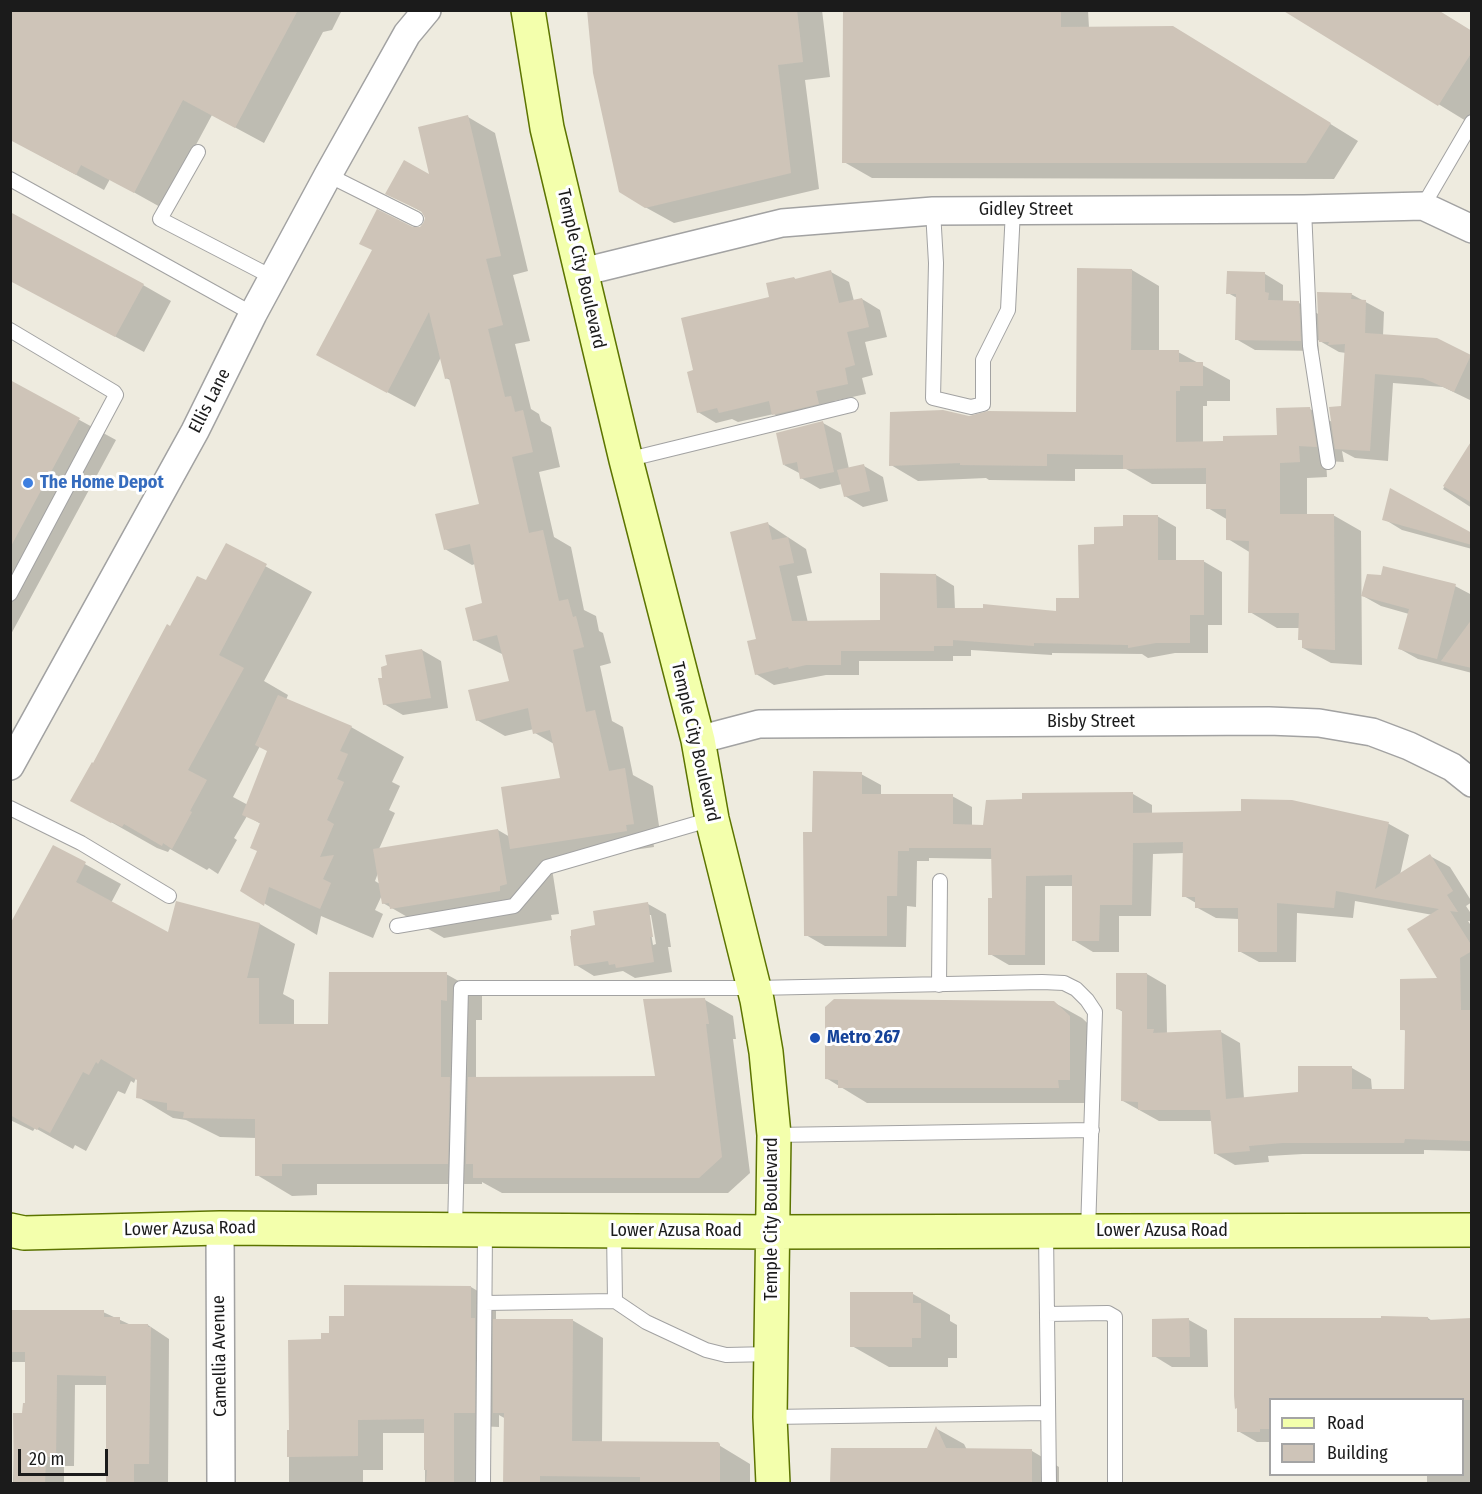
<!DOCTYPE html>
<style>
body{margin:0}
#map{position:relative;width:1482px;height:1494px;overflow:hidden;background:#eeebdf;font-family:"Fira Sans Condensed",sans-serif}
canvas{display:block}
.frame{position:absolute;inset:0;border:12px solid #1b1b1b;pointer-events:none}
.legend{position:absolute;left:1269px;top:1398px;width:195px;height:78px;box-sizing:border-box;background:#fff;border:2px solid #a4a4a4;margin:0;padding:8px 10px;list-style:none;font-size:18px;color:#1b1b1b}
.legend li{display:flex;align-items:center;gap:12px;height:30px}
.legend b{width:30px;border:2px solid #a4a4a4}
.scale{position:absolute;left:18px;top:1449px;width:90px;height:27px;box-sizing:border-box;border:3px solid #1b1b1b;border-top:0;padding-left:8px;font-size:18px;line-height:21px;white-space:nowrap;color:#1b1b1b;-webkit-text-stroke:4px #fff;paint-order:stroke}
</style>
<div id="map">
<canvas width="1482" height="1494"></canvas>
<div class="frame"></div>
<ul class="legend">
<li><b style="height:8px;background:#f3ffac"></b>Road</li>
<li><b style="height:16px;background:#cec4b8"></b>Building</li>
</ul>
<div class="scale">20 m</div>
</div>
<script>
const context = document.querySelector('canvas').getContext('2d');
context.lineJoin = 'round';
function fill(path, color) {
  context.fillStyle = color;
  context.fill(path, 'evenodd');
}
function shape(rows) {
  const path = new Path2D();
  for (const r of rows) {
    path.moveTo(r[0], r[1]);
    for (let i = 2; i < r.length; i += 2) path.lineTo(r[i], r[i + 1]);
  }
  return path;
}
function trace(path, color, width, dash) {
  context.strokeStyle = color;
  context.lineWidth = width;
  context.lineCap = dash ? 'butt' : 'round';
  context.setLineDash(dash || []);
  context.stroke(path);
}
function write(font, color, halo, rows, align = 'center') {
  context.font = font + ' "Fira Sans Condensed",sans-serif';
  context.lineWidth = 6;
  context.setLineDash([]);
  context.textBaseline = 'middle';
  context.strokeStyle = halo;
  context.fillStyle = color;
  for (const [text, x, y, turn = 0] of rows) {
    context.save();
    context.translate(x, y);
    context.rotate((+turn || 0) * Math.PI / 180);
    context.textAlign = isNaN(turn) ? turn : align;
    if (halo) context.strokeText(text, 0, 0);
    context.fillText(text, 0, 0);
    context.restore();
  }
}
const shadow = shape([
 [10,10,342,10,332,30,323,32,264,143,212,115,162,208,110,179,104,190,10,139],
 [589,10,822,10,830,77,805,80,819,189,674,223,645,207],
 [844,10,1088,10,1089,28,1201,44,1358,141,1334,179,872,178,844,162],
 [1285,10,1472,32,1472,113,1466,121],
 [468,117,495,133,528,271,513,275,530,341,515,344,531,409,539,414,541,421,551,427,560,467,539,472,554,537,571,547,584,610,596,616,599,631,603,633,611,663,600,666,612,721,623,727,633,775,653,786,661,839,653,840,654,847,551,862,559,914,551,915,552,920,444,938,383,903,382,895,375,910,383,914,373,938,321,916,317,935,242,890,259,851,261,824,247,816,234,838,237,840,218,874,209,868,207,870,170,849,168,852,157,848,72,800,94,765,170,628,207,582,227,545,312,592,264,681,288,695,286,700,351,727,404,757,392,782,400,786,389,810,395,813,379,849,498,830,510,837,562,780,554,744,535,733,534,729,505,736,477,720,511,682,504,655,474,640,484,604,475,564,472,565,445,549,481,505,452,381,446,378,441,357,415,407,346,370,412,229,421,228,426,218,424,213,387,193,431,177],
 [260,746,269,751,248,805,233,797],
 [378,873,380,884,375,881],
 [1132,270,1159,286,1159,352,1178,352,1230,380,1230,401,1207,401,1207,406,1203,406,1203,443,1279,436,1310,409,1332,422,1343,408,1346,353,1339,352,1318,340,1319,351,1255,350,1236,339,1237,298,1228,293,1228,273,1265,274,1283,285,1283,302,1299,303,1320,315,1351,294,1384,312,1383,336,1437,340,1472,357,1472,401,1443,387,1393,383,1388,461,1355,458,1342,451,1344,462,1326,461,1327,477,1307,478,1307,515,1333,515,1361,531,1362,665,1331,663,1303,648,1303,641,1300,639,1300,628,1277,628,1250,612,1251,553,1228,539,1228,520,1208,508,1207,484,1152,484,1126,469,1075,469,1075,481,989,480,986,478,918,481,891,465,969,417,1078,414],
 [831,272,849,282,854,301,862,299,880,310,887,337,865,342,873,375,862,378,866,394,834,401,837,414,792,425,774,414,738,422,732,419,716,423,698,412,695,372,794,278,797,280],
 [10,280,143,285,171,301,144,352],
 [10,382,116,440,10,636],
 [823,423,841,433,849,469,864,466,883,477,888,501,863,507,845,496,842,484,820,489,801,478,801,474,784,465],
 [1472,444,1472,508,1443,489],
 [1157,516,1176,527,1176,562,1203,561,1222,572,1222,625,1208,625,1208,653,1175,653,1148,658,1142,654,1052,653,1052,655,971,650,971,656,953,656,953,661,859,661,859,675,826,675,774,685,756,674,768,524,806,549,812,573,797,576,808,623,882,622,936,575,954,586,955,610,1057,612,1080,600,1096,546,1124,528],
 [1384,519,1472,535,1472,549,1402,530],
 [1455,586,1472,595,1472,673,1418,659,1400,649,1409,614,1381,606,1363,596],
 [422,650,441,661,448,708,403,715,384,704],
 [861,774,881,785,881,796,952,796,972,807,972,826,985,827,1133,794,1152,805,1152,814,1243,812,1292,802,1389,824,1409,835,1400,875,1430,856,1450,867,1472,902,1466,906,1472,915,1472,921,1468,921,1472,927,1472,1151,1424,1150,1424,1154,1303,1154,1268,1156,1269,1162,1235,1165,1216,1154,1213,1121,1159,1121,1123,1101,1123,1012,1118,1009,1147,974,1166,985,1167,1034,1221,1032,1240,1043,1244,1099,1300,1094,1352,1068,1371,1079,1372,1090,1406,1091,1406,1031,1402,1029,1440,980,1433,915,1355,901,1353,918,1297,913,1296,962,1259,962,1239,951,1239,919,1216,918,1196,907,1196,903,1184,896,1184,853,1153,854,1151,916,1119,916,1119,952,1093,952,1073,940,1074,886,1045,886,1045,965,1009,965,990,954,993,899,993,859,929,858,929,861,917,861,916,907,907,906,906,947,825,946,806,935,813,834],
 [54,847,121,884,111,903,169,934,177,903,260,924,295,944,283,994,294,1000,294,1026,330,1026,446,974,482,994,482,1020,476,1020,476,1078,656,1078,705,1000,733,1016,736,1039,733,1039,750,1173,728,1193,502,1193,482,1182,482,1184,317,1184,317,1195,292,1196,257,1175,257,1138,220,1137,186,1120,173,1118,138,1097,139,1080,136,1078,134,1083,131,1081,125,1094,118,1091,86,1151,75,1145,73,1149,35,1128,33,1131,10,1120,10,926],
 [648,904,666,914,671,947,668,947,672,972,635,978,623,971,594,976,576,965],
 [648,915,651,915,656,944,653,945],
 [1053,1002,1082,1018,1098,1033,1086,1103,867,1103,826,1078],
 [471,1287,496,1302,496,1320,572,1320,603,1338,602,1442,717,1444,750,1464,750,1484,505,1484,506,1419,499,1415,499,1427,478,1426,479,1484,425,1484,425,1433,383,1433,383,1470,363,1470,363,1484,289,1484,289,1432,323,1341,331,1335,346,1317],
 [913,1294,950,1315,950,1321,957,1325,957,1358,948,1358,948,1367,889,1367,852,1346],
 [10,1312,103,1312,131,1325,148,1325,169,1339,168,1484,108,1484,108,1385,75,1385,74,1466,64,1466,64,1484,13,1484,15,1414,24,1414,26,1405,27,1362,10,1362],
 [1428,1318,1432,1321,1472,1320,1472,1484,1427,1484,1427,1474,1462,1474,1462,1400,1270,1400,1270,1442,1257,1442,1238,1431,1238,1409],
 [1189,1320,1207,1330,1208,1367,1172,1367,1154,1356],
 [937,1429,964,1444,967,1450,1032,1451,1059,1467,1059,1484,832,1484,928,1450]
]);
const building = shape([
 [10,10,298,10,235,128,183,100,134,193,81,165,76,175,10,140],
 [587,10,797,10,803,62,778,65,791,173,645,208,619,192,593,73],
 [843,10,1061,10,1061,27,1173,26,1331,123,1306,163,842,163],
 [1282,10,1438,10,1472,31,1472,52,1438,106],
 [468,115,501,256,486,259,503,325,488,329,505,397,511,396,515,412,523,410,533,452,512,457,529,533,543,530,559,601,568,599,573,617,576,616,584,647,573,650,586,712,595,710,609,771,625,768,634,824,626,825,627,831,510,849,501,787,560,778,550,730,533,734,528,708,476,721,468,690,509,681,497,635,473,641,465,608,482,603,470,544,444,550,435,514,479,504,449,378,445,379,429,312,387,393,316,355,372,250,359,244,377,209,413,227,420,227,424,222,425,218,421,211,385,194,404,160,429,174,418,127],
 [10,212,144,284,115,337,10,281],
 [1077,268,1132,269,1131,350,1179,350,1179,362,1203,362,1203,386,1180,386,1180,391,1176,391,1176,442,1223,441,1223,436,1277,435,1276,408,1310,407,1317,447,1299,446,1300,462,1280,463,1280,514,1334,514,1335,650,1302,648,1302,640,1298,640,1299,613,1248,613,1249,541,1226,540,1226,509,1206,509,1206,468,1123,469,1123,455,1047,454,1047,466,960,465,960,463,889,466,890,412,943,410,969,416,988,411,1076,412],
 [831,270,839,303,862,298,869,327,847,332,855,365,845,368,848,384,816,391,819,404,772,415,769,401,719,413,717,408,697,413,687,372,693,370,681,318,769,297,766,283,794,277,795,279],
 [1227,271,1265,272,1265,292,1269,293,1268,300,1299,301,1301,341,1235,340,1236,294,1226,294],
 [1317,292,1352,293,1351,299,1366,300,1365,333,1437,338,1471,355,1454,392,1423,378,1375,374,1370,451,1335,449,1329,407,1341,406,1345,344,1328,345,1329,342,1319,342],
 [10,380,80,418,10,548],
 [823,421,834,472,800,479,797,462,783,465,776,433],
 [1472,440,1472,503,1443,486],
 [864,464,870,491,844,497,837,470],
 [1390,488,1472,533,1472,545,1382,520],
 [1123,515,1158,515,1158,560,1204,560,1204,615,1190,615,1190,643,1156,643,1128,648,1128,645,1034,643,1034,646,953,640,953,646,934,646,934,651,841,651,841,665,806,665,789,669,788,667,755,675,747,641,756,639,730,532,768,522,772,540,788,537,794,563,779,566,792,621,880,620,880,573,936,574,937,608,983,608,983,604,1056,611,1056,598,1079,598,1078,545,1094,544,1094,527,1123,526],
 [226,543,267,564,219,655,244,668,188,770,207,780,190,811,192,812,172,849,163,843,162,846,124,824,122,827,112,822,111,823,70,801,92,762,93,763,167,624,170,626,197,576,206,580],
 [1383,566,1456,584,1437,659,1398,649,1409,609,1361,596,1367,574,1381,575],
 [1472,619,1472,668,1441,661],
 [422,649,431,698,383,705,378,678,382,678,381,667,387,665,385,655],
 [278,695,352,726,340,751,348,754,337,779,344,782,327,820,334,824,320,857,334,855,323,879,331,883,320,909,269,887,264,906,240,891,257,851,250,848,260,823,242,815,267,751,255,745],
 [813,771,862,772,862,794,953,794,953,824,983,825,986,800,1022,799,1022,793,1133,792,1133,813,1241,811,1241,799,1292,800,1389,822,1375,889,1430,854,1453,891,1447,895,1458,912,1450,911,1472,946,1472,951,1460,958,1461,1010,1472,1010,1472,1141,1405,1139,1404,1143,1282,1143,1249,1146,1250,1151,1214,1154,1210,1110,1138,1110,1138,1102,1121,1101,1122,1010,1116,1009,1116,973,1147,973,1147,1029,1154,1029,1153,1033,1221,1030,1226,1099,1298,1092,1298,1066,1352,1066,1352,1089,1404,1089,1405,1030,1400,1030,1400,979,1437,978,1407,929,1439,909,1336,891,1334,908,1277,903,1277,952,1238,952,1238,908,1195,908,1195,897,1182,897,1183,842,1133,843,1132,905,1100,905,1099,941,1072,941,1072,875,1026,876,1025,955,988,955,988,898,992,898,991,848,909,848,909,851,898,851,897,896,887,896,887,936,804,936,803,832,812,832],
 [498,829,507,884,500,886,500,891,390,909,389,903,382,904,373,849],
 [53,845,86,862,76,882,168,932,176,901,260,923,247,978,259,978,259,1024,328,1024,329,972,447,972,447,1001,441,1000,441,1077,450,1077,448,1164,282,1164,282,1176,255,1176,255,1119,183,1118,184,1112,167,1110,167,1103,136,1098,137,1080,101,1059,98,1064,96,1062,89,1075,83,1072,50,1133,39,1127,37,1130,10,1115,10,924],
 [648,902,653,937,650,937,654,962,616,968,615,964,609,965,608,961,574,966,570,936,571,936,571,930,595,925,593,911],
 [705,998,709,1024,706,1024,722,1157,699,1178,473,1178,473,1164,466,1164,468,1077,655,1076,643,999],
 [834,999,1054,1001,1070,1016,1070,1080,1058,1080,1059,1088,838,1088,838,1080,825,1079,825,1007],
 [344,1285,471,1286,471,1318,475,1318,475,1413,454,1413,454,1484,426,1484,427,1470,424,1470,424,1419,358,1420,358,1456,287,1457,287,1430,289,1430,288,1340,321,1339,321,1333,329,1333,329,1316,344,1316],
 [850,1292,913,1292,913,1303,921,1303,921,1338,912,1338,912,1347,850,1347],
 [10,1310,104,1310,104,1317,120,1317,120,1324,148,1324,148,1327,151,1327,149,1464,134,1464,134,1484,106,1484,106,1376,57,1375,56,1457,46,1457,45,1484,14,1484,13,1413,22,1413,23,1403,25,1403,25,1352,10,1352],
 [1381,1316,1428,1317,1428,1320,1472,1318,1472,1400,1270,1400,1270,1429,1260,1429,1260,1432,1237,1432,1237,1408,1235,1409,1234,1396,1234,1318,1381,1318],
 [1189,1318,1190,1357,1152,1357,1152,1319],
 [493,1319,573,1319,572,1441,718,1442,720,1444,720,1484,640,1483,640,1477,540,1476,540,1484,503,1484,504,1413,493,1413],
 [936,1426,946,1448,1032,1449,1032,1484,830,1484,831,1448,927,1448]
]);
const lane = shape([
 [198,152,160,219,272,277],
 [328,175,416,219],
 [10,179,253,314],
 [1423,206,1472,122],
 [1304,209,1310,346,1328,462],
 [933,211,936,263,933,398,971,407,983,404,983,360,1008,310,1013,210],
 [10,330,114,392,116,395,10,594],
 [626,460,851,405],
 [10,808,81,843,169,896],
 [397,926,514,906,547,867,712,819],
 [939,985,940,881],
 [774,1135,1092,1130],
 [455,1229,461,988,755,988,1042,982,1064,983,1076,989,1087,1000,1095,1012,1088,1231],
 [1046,1231,1049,1484],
 [615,1301,646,1322,706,1350,726,1355,771,1354],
 [485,1303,615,1301,614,1230],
 [1047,1314,1108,1313,1115,1317,1115,1484],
 [770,1417,1048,1413],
 [483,1484,485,1229]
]);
const street = shape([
 [582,272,782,223,933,211,1304,209,1423,206,1472,229],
 [698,740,759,724,1269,721,1319,723,1372,732,1409,746,1452,767,1472,783],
 [10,766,195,431,253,314,328,175,407,34,427,10],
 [220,1228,221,1484]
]);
const secondary = shape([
 [528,10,547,128,626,460,698,740,712,819,757,1000,766,1052,774,1135,770,1417,773,1484],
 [10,1230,24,1233,220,1228,772,1232,1472,1230]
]);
const markers = [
 [28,483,6,"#3f7fe0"],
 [815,1038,6,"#1a4fb4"]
];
const streetNames = [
 ["Gidley Street",1026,210],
 ["Temple City Boulevard",581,269,77],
 ["Ellis Lane",210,401,-63],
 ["Bisby Street",1091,722],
 ["Temple City Boulevard",695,742,77],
 ["Temple City Boulevard",772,1219,-90],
 ["Lower Azusa Road",190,1229,-1],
 ["Lower Azusa Road",676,1231],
 ["Lower Azusa Road",1162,1231],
 ["Camellia Avenue",220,1356,-91]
];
const shopNames = [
 ["The Home Depot",40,483]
];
const transitNames = [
 ["Metro 267",827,1038]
];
fill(shadow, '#0003');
fill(building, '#cec4b8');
trace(lane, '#a2a2a2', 16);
trace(street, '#a2a2a2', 30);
trace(secondary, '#5c7400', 36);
trace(lane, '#fff', 14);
trace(street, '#fff', 27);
trace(secondary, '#f3ffac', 33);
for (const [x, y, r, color] of markers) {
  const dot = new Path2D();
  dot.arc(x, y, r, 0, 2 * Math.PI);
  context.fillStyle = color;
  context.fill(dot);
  trace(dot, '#fff', 2);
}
write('18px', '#1b1b1b', '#fff', streetNames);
write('bold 18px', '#366cbe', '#fff', shopNames, 'left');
write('bold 18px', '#164399', '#fff', transitNames, 'left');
</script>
